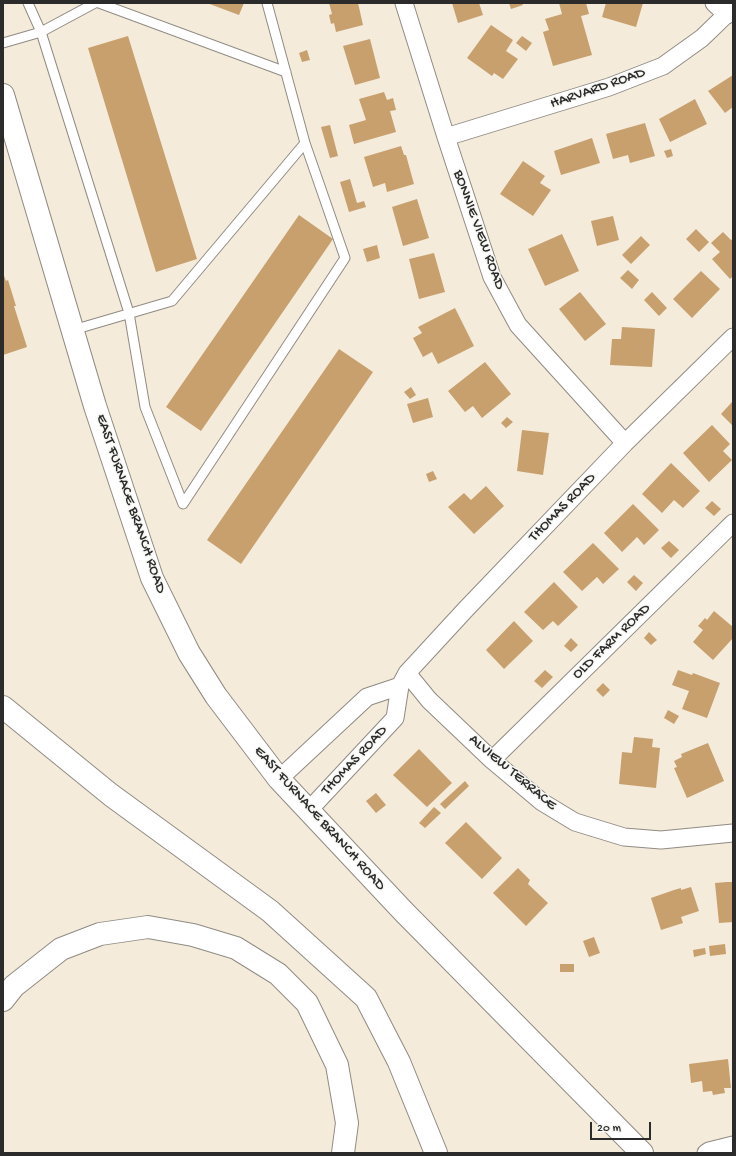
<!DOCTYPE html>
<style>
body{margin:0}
#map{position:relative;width:736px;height:1156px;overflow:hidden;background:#f4ebdb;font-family:"Gochi Hand",sans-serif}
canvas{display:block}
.frame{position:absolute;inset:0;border:4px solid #2b2b2b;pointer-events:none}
.scale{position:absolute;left:590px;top:1122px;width:61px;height:18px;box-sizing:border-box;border:2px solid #2b2b2b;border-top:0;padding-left:5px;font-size:12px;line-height:14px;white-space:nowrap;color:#2b2b2b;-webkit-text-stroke:3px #f6f6f2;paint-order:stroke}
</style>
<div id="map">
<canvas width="736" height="1156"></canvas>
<div class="frame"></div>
<div class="scale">20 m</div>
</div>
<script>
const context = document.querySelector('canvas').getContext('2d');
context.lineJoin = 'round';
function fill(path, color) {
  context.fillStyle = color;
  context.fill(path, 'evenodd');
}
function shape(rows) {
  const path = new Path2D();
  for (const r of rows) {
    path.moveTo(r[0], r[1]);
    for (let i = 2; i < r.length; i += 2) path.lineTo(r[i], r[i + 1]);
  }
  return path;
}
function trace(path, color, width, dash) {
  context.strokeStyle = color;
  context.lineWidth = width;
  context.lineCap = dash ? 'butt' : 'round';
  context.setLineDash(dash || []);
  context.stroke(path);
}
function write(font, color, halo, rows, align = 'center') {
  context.font = font + ' "Gochi Hand",sans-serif';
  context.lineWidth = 3;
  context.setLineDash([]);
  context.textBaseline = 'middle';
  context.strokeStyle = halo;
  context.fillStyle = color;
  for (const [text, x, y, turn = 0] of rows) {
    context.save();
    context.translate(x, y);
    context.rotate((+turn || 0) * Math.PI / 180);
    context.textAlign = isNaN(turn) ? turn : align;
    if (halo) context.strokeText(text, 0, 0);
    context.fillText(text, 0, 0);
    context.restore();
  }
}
const building = shape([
 [207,3,244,3,239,15],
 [329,3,358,3,363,25,336,32,334,23,331,24,329,15,332,14],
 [452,3,479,3,483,15,458,23],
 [509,3,522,3,523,5,511,9],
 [559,3,586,3,589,14,581,16,592,55,553,66,543,32,549,30,545,19,562,14],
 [606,3,643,3,636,27,602,17],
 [491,25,513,40,506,51,518,59,503,79,494,73,492,76,467,58],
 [128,36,197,259,156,272,88,48],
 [522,36,532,43,526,51,516,43],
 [370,39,380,78,355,85,343,46],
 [307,50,310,60,302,62,299,53],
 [733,75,733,107,725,113,708,91],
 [384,92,387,100,393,98,396,110,390,111,396,132,354,144,349,125,366,120,359,99],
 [695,99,707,124,670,142,659,119],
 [645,123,655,156,630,163,628,155,613,159,606,134],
 [330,125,338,156,330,158,321,127],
 [592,138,600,163,561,175,554,151],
 [401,146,404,155,406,155,414,184,387,192,385,183,373,187,364,157],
 [671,149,673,156,667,158,664,151],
 [523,161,545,176,540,183,551,190,533,216,500,194],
 [350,179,357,203,364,201,366,207,349,212,340,182],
 [417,199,429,238,403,246,392,207],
 [299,215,333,239,201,431,166,407],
 [613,216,619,240,597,246,591,221],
 [696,229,709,242,699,252,686,239],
 [723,232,731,240,733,239,733,276,730,279,712,259,720,252,711,243],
 [562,234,579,271,545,286,528,249],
 [641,236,650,245,631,264,622,255],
 [377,245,380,258,367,262,363,249],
 [434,253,445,292,419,299,409,259],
 [628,270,639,280,632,289,620,278],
 [701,271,720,289,692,318,673,299],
 [3,273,6,281,8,280,16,306,14,306,27,347,3,355],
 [580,292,606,324,585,341,559,309],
 [652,292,667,308,659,316,644,300],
 [455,308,474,346,438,364,432,352,423,357,413,338,422,333,418,327],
 [622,327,655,329,652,367,610,365,612,339,621,339],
 [339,349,373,372,241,564,207,540],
 [485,362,511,394,482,418,473,406,465,412,448,391],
 [411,387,416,395,410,399,404,392],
 [428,398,433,417,413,423,407,404],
 [732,402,733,404,733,426,721,414],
 [507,417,513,422,506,428,501,423],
 [712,425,730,444,723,451,732,460,709,482,683,453],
 [522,430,549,433,543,475,517,471],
 [671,463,700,491,683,508,674,500,662,513,642,494],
 [433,471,437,479,429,482,426,474],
 [486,486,504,506,474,534,448,507,464,493,471,500],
 [712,501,721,509,714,516,705,508],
 [633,504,659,530,644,545,637,537,622,552,604,533],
 [669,541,679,550,671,558,661,548],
 [593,543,619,569,603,584,597,577,582,591,563,572],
 [634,575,643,583,636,591,627,582],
 [554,582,578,607,558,626,553,621,543,630,524,612],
 [714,611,733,627,733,638,713,660,693,642,703,630,698,626,705,618,707,620],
 [514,621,533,641,504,669,486,650],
 [649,632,657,640,651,645,644,638],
 [571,638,578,645,571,652,564,646],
 [545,670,553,677,542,688,534,681],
 [678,670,692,675,693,673,720,683,707,718,682,709,689,691,672,685],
 [603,683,610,690,603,697,596,690],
 [668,710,679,716,674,724,664,718],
 [634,737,653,739,652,747,660,748,656,788,619,784,622,752,632,753],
 [708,743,724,781,687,798,674,768,677,767,674,761,682,757,681,754],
 [419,749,452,783,427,807,393,775],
 [465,781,469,786,445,809,440,804],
 [376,793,386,805,376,813,366,801],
 [434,807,441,813,425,828,419,823],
 [466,822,502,858,482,879,445,843],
 [518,868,530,880,528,884,548,903,526,926,493,893],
 [727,882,733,882,733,922,719,923,715,883],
 [691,887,699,911,681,917,683,923,661,930,651,898,674,890,681,888,681,890],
 [594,937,600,953,589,957,583,941],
 [725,944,726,954,710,956,709,946],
 [705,948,706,954,694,957,693,950],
 [560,964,574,964,574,972,560,972],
 [728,1059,731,1088,724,1088,725,1093,713,1095,712,1091,703,1092,702,1081,691,1083,689,1064]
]);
const service = shape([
 [28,3,41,32,129,313,145,407,183,504,345,258,305,143],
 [99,3,286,72],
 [3,43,41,32,95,3],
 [73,330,172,301,305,143,267,3]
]);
const minor = shape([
 [404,3,446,137,492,277,518,325,625,443],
 [714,3,727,15],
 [446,137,609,87,663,66,702,38,733,8],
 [407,673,429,700,492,760,542,802,575,822,624,837,661,840,733,833],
 [492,760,733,523],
 [279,779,367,697,400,686],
 [309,810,395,718,400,686,407,673,466,609,625,443,733,337],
 [706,1153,709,1151,733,1145]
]);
const secondary = shape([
 [3,95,95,406,152,578,189,653,216,696,279,779,403,911,642,1153]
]);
const motorway = shape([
 [3,707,111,795,270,911,366,998,399,1062,436,1153],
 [3,1000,14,986,61,949,100,934,148,927,193,935,236,948,278,974,307,1003,337,1065,347,1123,343,1153]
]);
const streetNames = [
 ["HARVARD ROAD",598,89,-19],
 ["BONNIE VIEW ROAD",478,230,70],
 ["EAST FURNACE BRANCH ROAD",130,504,71],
 ["THOMAS ROAD",563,508,-46],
 ["OLD FARM ROAD",612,642,-44],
 ["THOMAS ROAD",355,761,-47],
 ["ALVIEW TERRACE",512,773,40],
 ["EAST FURNACE BRANCH ROAD",319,819,48]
];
fill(building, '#c7a06e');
trace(service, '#908b83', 11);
trace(minor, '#908b83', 19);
trace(secondary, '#908b83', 24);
trace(motorway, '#908b83', 24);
trace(service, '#fff', 9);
trace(minor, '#fff', 17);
trace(secondary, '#fff', 22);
trace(motorway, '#fff', 22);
write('15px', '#2b2b2b', '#f6f6f2', streetNames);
</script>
